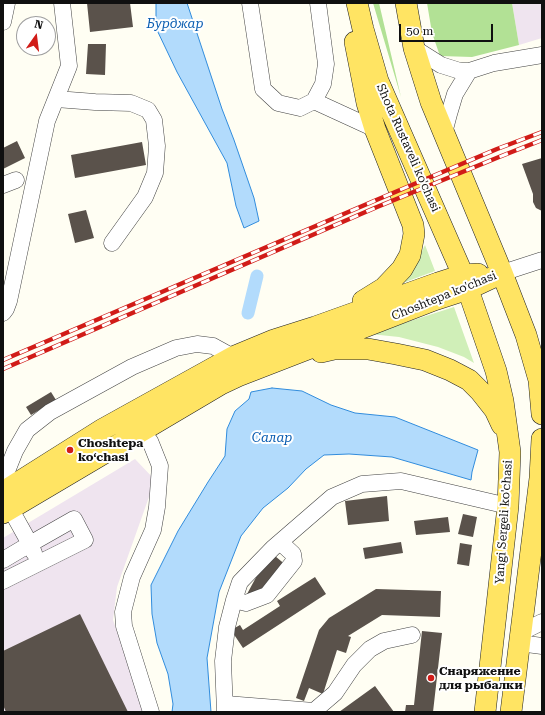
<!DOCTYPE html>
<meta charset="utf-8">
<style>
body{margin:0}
#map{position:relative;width:545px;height:715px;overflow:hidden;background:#fffef3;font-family:"Roboto Serif",serif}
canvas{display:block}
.frame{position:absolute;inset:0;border:4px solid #101010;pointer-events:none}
.north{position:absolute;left:16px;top:16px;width:40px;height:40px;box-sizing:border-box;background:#fff;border:1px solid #9f9f9f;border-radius:50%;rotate:14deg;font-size:11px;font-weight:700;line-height:16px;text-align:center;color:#101010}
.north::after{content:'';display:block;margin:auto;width:14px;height:18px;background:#d11c18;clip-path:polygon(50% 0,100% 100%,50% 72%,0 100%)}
.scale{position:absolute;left:399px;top:24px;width:94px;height:18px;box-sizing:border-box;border:2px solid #101010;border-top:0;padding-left:5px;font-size:12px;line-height:14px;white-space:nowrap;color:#101010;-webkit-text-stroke:3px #fff;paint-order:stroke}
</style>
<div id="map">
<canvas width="545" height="715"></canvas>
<div class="frame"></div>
<div class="north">N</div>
<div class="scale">50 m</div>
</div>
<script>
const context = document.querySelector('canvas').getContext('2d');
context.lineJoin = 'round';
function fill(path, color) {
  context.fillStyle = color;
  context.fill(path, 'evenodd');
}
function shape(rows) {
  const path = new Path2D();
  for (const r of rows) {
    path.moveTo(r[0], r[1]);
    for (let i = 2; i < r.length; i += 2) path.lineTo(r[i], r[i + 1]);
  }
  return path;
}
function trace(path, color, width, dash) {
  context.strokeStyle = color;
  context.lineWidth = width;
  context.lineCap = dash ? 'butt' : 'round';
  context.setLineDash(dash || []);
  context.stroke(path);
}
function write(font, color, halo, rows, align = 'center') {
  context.font = font + ' "Roboto Serif",serif';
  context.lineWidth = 4;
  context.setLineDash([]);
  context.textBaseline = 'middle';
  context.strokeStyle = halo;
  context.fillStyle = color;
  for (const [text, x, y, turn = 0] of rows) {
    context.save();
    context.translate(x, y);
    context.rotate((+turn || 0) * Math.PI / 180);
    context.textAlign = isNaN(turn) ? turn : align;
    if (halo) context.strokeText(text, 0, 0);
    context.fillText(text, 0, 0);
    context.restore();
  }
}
const industrial = shape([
 [512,3,542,3,542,38,519,45],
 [135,459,155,480,117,587,113,620,146,712,3,712,3,538]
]);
const green = shape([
 [425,245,435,271,400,284,412,271],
 [454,307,474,363,464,357,438,347,399,337,370,334]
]);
const forest = shape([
 [373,3,379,3,401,97],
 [427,3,512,3,519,45,472,57,440,56,432,33]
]);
const water = shape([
 [156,3,187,3,222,109,234,140,254,198,259,221,244,228,236,206,227,163,177,72,156,28,156,3],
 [272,388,302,391,331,405,355,413,395,417,478,450,472,472,471,480,392,457,349,454,324,455,306,469,288,488,263,508,241,536,219,592,207,658,211,712,172,712,173,704,168,674,157,643,152,614,151,585,178,531,208,482,225,456,227,429,235,411,249,399,251,392,272,388]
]);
const canal = shape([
 [248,313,257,276]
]);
const building = shape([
 [87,3,130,3,133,27,90,32],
 [88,44,106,44,105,75,86,74],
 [17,141,25,158,3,169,3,148],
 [142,142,146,165,75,178,71,155],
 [542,158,542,211,536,208,533,202,533,194,522,164],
 [86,210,94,238,75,243,68,214],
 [51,392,56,400,31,415,26,407],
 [387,496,389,521,348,525,345,501],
 [463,514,477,517,473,537,458,534],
 [448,517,450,532,416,535,414,521],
 [401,542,403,553,365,559,363,548],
 [460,543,472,545,469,566,457,564],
 [275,556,287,566,256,596,247,594,260,570],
 [315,577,326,594,243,648,231,630,240,625,243,630,280,606,277,601],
 [376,589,441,591,440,617,382,615,348,636,351,637,346,653,337,650,323,694,309,688,304,701,296,698,319,630,329,618],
 [80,614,128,712,6,712,3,705,3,651],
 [422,631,442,633,433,712,405,712,406,705,414,705],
 [375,686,394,712,339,712]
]);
const minor = shape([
 [250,3,263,89,278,103,300,108,314,101,323,84,326,64,318,3],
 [3,22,7,3],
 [414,48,441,65,460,71,469,71],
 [56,99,95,102,131,103,148,110,154,120,157,146,155,173,145,197,112,243],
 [314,101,375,129],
 [444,133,449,114,455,94,469,71,494,63,542,55],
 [3,185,16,180],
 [502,273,542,260],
 [3,313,6,309,9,301,47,121,69,66,62,3],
 [150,441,160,466,157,507,153,530,132,577,123,612,124,626,151,712],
 [3,481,15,451,27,430,50,412,132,367,176,348,197,344,213,346,233,357],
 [3,560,30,544,34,553],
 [3,581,85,540,74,519,30,544,10,508],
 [234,600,246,603,267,595,294,561,293,554,280,542],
 [520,633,542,622],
 [519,643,542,646],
 [226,704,314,711,335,693,354,665,370,649,384,641,412,635],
 [225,712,223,661,227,627,234,600,240,582,273,548,332,497,362,484,401,481,508,506]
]);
const major = shape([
 [357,3,363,29,378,81,463,275,496,371,503,401,510,452,508,506,485,712],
 [406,3,414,48,431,102,502,273,526,335,539,380,542,414],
 [355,42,367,103,375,129,413,225,414,234,410,255,402,269,384,288,363,301],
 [321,352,334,349,368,349,396,354,425,360,450,370,469,380,480,391,495,410,502,425],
 [3,492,103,429,233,357,274,340,315,327,438,283,463,275,478,274],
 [3,513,221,384,238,376,434,300,468,289,502,273],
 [511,712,540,478,542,439]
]);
const rail = shape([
 [3,360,374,201,497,149,542,132],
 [3,369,377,207,499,157,542,140]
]);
const markers = [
 [70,450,4,"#d11c18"],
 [431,678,4,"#d11c18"]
];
const streetNames = [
 ["Shota Rustaveli ko'chasi",408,148,66],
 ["Choshtepa ko'chasi",444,296,-22],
 ["Yangi Sergeli ko'chasi",504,522,-86]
];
const poiNames = [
 ["Choshtepa",78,443],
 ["koʻchasi",78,457],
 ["Снаряжение",439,671],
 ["для рыбалки",439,685]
];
const waterNames = [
 ["Бурджар",175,24],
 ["Салар",272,438]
];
fill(industrial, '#efe4ef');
fill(green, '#d0efb8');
fill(forest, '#b2e195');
fill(water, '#b2dbfc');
trace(water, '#318cdc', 1);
trace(canal, '#b2dbfc', 13);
fill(building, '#5a524b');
trace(minor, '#434343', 17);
trace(major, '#212121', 22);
trace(minor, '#fff', 16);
trace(major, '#ffe463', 21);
trace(rail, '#d11c18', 4.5);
trace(rail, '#fff', 3, [9]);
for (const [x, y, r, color] of markers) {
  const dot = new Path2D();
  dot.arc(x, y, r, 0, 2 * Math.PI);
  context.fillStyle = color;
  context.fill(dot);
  trace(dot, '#fff', 1.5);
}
write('12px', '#101010', '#fff', streetNames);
write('bold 12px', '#101010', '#fff', poiNames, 'left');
write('italic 13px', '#0a5db1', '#fff', waterNames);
</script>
